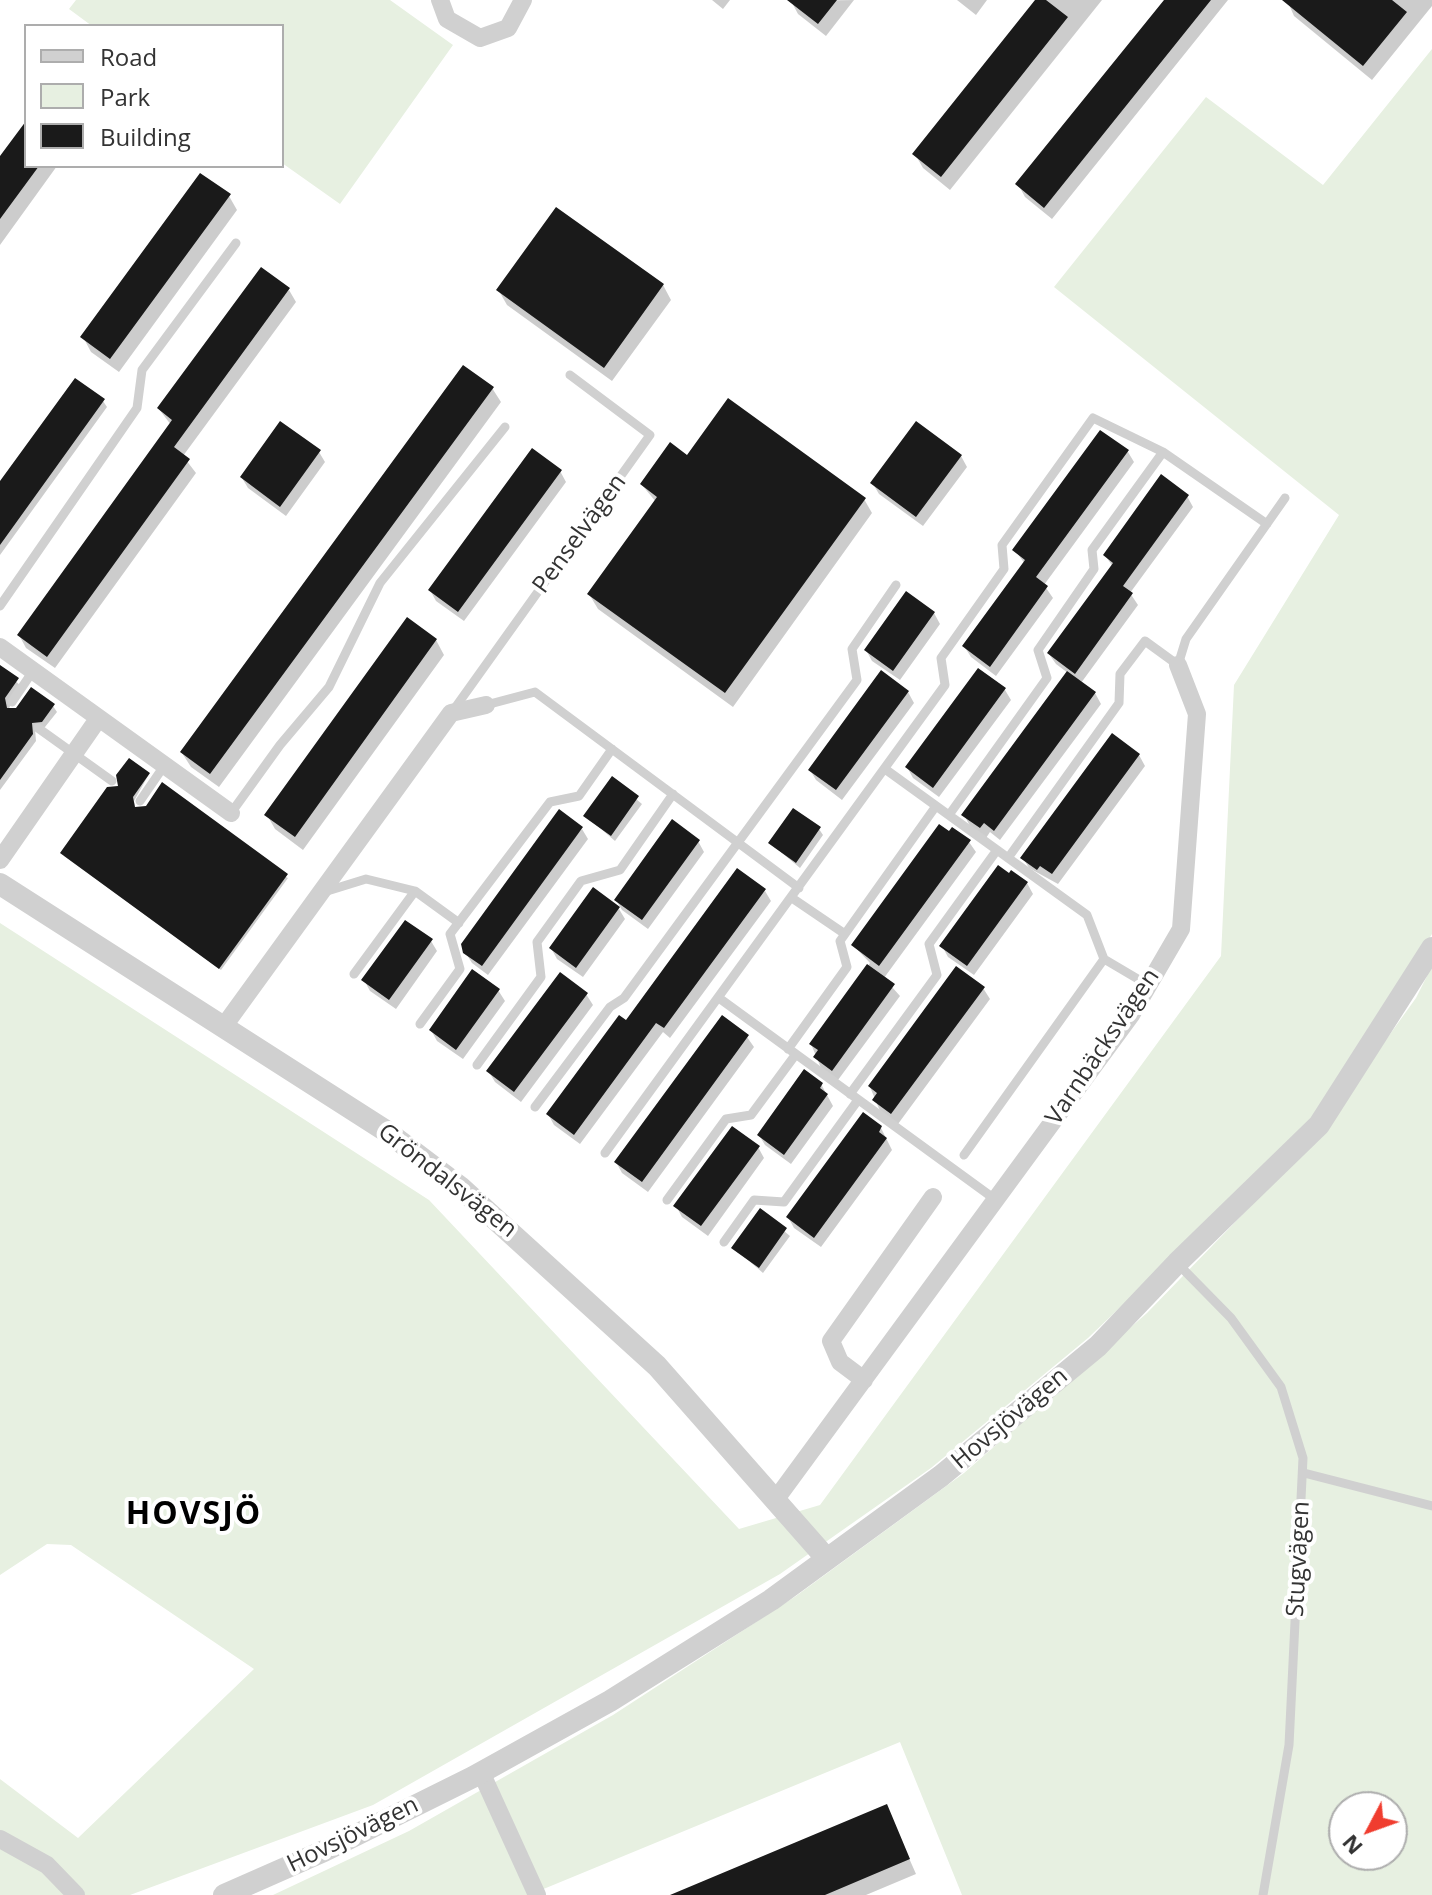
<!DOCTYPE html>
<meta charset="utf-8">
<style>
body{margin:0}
#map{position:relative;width:1432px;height:1895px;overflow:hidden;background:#fff;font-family:"Open Sans",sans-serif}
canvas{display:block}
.legend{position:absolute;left:24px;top:24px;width:260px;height:144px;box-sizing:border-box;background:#fff;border:2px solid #adadad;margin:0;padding:10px 14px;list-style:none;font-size:24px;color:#333}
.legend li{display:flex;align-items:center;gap:16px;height:40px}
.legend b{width:40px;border:2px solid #adadad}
.north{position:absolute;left:1328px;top:1791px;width:80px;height:80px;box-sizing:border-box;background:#fff;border:2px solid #adadad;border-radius:50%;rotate:229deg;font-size:22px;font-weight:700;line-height:32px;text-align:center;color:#333}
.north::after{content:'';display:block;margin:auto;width:28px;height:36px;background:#f03d2f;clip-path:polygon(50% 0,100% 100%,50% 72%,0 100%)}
</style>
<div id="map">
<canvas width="1432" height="1895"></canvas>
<ul class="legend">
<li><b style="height:10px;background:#d0d0d0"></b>Road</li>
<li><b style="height:22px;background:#e7f0e1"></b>Park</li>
<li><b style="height:22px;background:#1a1a1a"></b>Building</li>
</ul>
<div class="north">N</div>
</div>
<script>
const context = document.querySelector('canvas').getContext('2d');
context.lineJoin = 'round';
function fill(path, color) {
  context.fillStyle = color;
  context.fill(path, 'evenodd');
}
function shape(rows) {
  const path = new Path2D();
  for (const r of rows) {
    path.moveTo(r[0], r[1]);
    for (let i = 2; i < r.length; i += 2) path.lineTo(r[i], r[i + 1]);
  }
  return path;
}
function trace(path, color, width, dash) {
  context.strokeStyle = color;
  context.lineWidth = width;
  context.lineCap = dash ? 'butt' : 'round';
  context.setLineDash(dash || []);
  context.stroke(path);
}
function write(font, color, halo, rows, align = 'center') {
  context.font = font + ' "Open Sans",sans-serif';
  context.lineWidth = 8;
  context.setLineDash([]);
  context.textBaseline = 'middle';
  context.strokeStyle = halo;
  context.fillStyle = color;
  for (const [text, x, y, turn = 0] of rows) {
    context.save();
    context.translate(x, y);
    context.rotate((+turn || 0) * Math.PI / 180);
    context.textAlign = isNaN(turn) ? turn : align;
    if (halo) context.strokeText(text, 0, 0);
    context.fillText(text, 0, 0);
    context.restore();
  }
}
const green = shape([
 [76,0,390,0,453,45,340,204,282,163,282,26,92,26,69,9],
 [1432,49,1432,934,1306,1130,1088,1338,931,1468,780,1574,373,1805,130,1895,0,1895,0,1779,78,1838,254,1669,71,1545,47,1544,0,1575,0,923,429,1200,739,1529,820,1505,1221,956,1234,685,1339,515,1054,287,1206,97,1323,185],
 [1432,966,1432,1895,962,1895,900,1742,529,1895,273,1895,409,1831,613,1715,796,1596,964,1473,1147,1313,1311,1144,1416,998],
 [1344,1807,1392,1807,1392,1855,1344,1855]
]);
const shadow = shape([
 [712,0,730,0,723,9],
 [854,0,826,36,798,14,791,1],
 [957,0,987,0,976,15],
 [1039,0,1102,0,950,190,923,168,915,154],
 [1166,0,1228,0,1052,219,1025,197,1018,184],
 [1287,0,1432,0,1432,6,1372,80,1294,16],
 [26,124,26,166,57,166,0,245,0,160],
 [229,196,237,210,119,372,91,352,83,337],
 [663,285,671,300,612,381,507,305,499,291],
 [289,290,296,302,183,456,196,473,55,668,26,648,19,635,171,425,159,409],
 [492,388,501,402,219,787,191,767,182,753],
 [103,401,107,407,0,555,0,484],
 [1101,433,1128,452,1134,462,1044,585,1053,598,996,676,971,657,964,646,1025,564,1015,550],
 [319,452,325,462,286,516,248,488,242,478],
 [961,456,967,467,923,526,879,494,873,484],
 [688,458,864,499,872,513,733,707,598,609,589,594,656,502,642,485],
 [560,471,566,482,464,621,436,601,430,590],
 [1187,496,1193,507,1130,593,1138,605,1081,683,1095,693,1101,704,1000,840,990,832,986,838,970,826,964,815,1068,673,1056,664,1049,654,1113,567,1105,555],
 [934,613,940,624,900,680,872,661,866,650],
 [436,640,444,655,303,850,275,829,267,815],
 [0,667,21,686,8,710,53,706,57,712,45,727,35,729,36,741,0,790],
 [979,671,1005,690,1011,700,939,797,913,778,907,767],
 [908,692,914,703,842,800,816,780,810,770],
 [1139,755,1145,766,1058,884,1029,868,1023,858],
 [149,774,134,801,135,809,288,878,221,970,64,856],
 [612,779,642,804,615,841,586,816],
 [582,829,588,839,488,975,472,963,465,952],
 [819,829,823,835,800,868,770,843],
 [698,841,704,852,648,929,622,910,616,900],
 [969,842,976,852,884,978,900,996,838,1080,821,1068,811,1044,870,963,853,945],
 [1009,876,1027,883,1033,894,974,975,948,957,942,946],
 [765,891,771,901,670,1038,663,1032,580,1144,554,1125,548,1114,626,1023],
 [619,909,625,919,583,977,557,959,551,948],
 [431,941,437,951,396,1009,370,991,364,980],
 [983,988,990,999,898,1124,880,1111,870,1087],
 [498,990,505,1001,463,1059,437,1041,431,1030],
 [586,994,593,1005,521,1102,495,1082,489,1072],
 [747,1037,754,1047,648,1192,622,1173,616,1162],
 [821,1084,833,1106,791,1164,765,1145,759,1135],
 [881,1128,892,1150,821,1247,794,1228,788,1217],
 [758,1147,764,1158,708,1236,682,1217,676,1206],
 [760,1211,790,1236,763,1273,734,1248],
 [886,1806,916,1874,866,1895,675,1895]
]);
const building = shape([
 [787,0,837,0,818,24],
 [1035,0,1046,0,1068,17,941,177,912,154],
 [1164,0,1211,0,1044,208,1015,184],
 [1282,0,1392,0,1407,12,1363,66],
 [26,121,26,166,39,166,0,219,0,156],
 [200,173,231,194,110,359,80,337],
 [556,207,664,284,604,368,496,290],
 [261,267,290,288,174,447,190,459,47,657,17,635,172,420,157,408],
 [463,365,494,387,210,774,180,752],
 [75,378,105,399,0,545,0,481],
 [728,398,866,498,725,693,587,594,657,497,640,484,670,442,687,455],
 [280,421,321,450,280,507,240,477],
 [916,421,962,455,916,517,870,483],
 [1100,430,1129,450,1036,577,1048,586,990,667,962,646,1025,560,1012,550],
 [532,448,562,470,458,612,428,590],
 [1161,474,1189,495,1123,586,1133,593,1075,674,1047,653,1113,563,1103,555],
 [906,591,935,612,893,671,864,650],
 [407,617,437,639,295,837,264,815],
 [0,665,19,678,5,698,7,708,16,708,31,687,55,704,42,722,32,723,33,734,0,780],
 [978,668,1006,688,933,788,905,767],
 [881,670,909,691,836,790,808,770],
 [1067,671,1096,692,994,831,984,823,980,828,961,815],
 [1112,733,1140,754,1052,874,1040,866,1037,870,1020,858],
 [129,758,150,773,133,797,135,807,146,806,162,782,288,874,219,969,60,853,107,787,118,786,116,775],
 [612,776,639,796,611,836,583,816],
 [793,808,821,827,796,863,768,843],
 [559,809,583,827,482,966,463,953,461,944],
 [672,819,700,840,642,920,614,900],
 [939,824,949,831,952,827,971,840,879,966,851,945],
 [998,865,1009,873,1011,870,1028,882,967,966,939,946],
 [737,868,766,889,664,1028,656,1023,574,1135,546,1114,619,1015,626,1020],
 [593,887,620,907,576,968,549,948],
 [405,920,433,939,389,1000,361,980],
 [867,964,895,984,832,1071,813,1057,818,1050,809,1044],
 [956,966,985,987,891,1114,872,1100,877,1093,868,1086],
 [472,969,500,989,456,1050,429,1030],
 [560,972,588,993,514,1092,486,1071],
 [722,1015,749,1035,642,1182,614,1162],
 [804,1069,823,1083,820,1088,828,1094,784,1155,757,1135],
 [863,1112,882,1126,879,1132,887,1138,814,1238,786,1217],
 [732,1126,760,1146,701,1226,673,1206],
 [760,1208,787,1228,759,1268,731,1248],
 [887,1804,910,1859,825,1895,670,1895]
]);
const service = shape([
 [0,606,137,408,142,370,236,243],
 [12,702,33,671],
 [486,705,535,692,799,888],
 [452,712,650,435,570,375],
 [38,728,112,781],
 [885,769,1087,915,1104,959,1148,985],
 [140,801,164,766],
 [231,813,280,745,329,687,380,583,505,427],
 [949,815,1047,678,1038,650,1094,569,1092,550,1163,452],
 [1008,858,1119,703,1120,674,1145,641,1178,665,1186,639,1285,498],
 [324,892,366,879,415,891,459,923],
 [792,898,845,934],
 [354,974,415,891],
 [719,998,996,1200],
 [420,1024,460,969,450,934,550,802,579,796,612,749],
 [788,1049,847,967,840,941,936,806],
 [477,1065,541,977,537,942,581,881,620,870,673,794],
 [850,1094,937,975,929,944,997,850],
 [535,1107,610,1007,624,998,857,680,852,649,896,585],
 [605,1153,945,685,941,658,1004,569,1002,545,1093,418,1163,452,1267,524],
 [964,1155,1104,959],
 [667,1200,726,1119,751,1115,796,1054],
 [724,1242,754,1200,784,1202,858,1100],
 [1177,1263,1231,1318,1281,1387,1303,1458,1289,1745,1263,1895],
 [1304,1473,1432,1506]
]);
const minor = shape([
 [440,0,447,19,480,38,508,28,523,0],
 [0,647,231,813],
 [0,860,98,719],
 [224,1026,451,713,486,705],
 [864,1380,840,1362,831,1341,933,1197],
 [776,1499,1131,1015,1181,929,1197,714,1178,665],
 [481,1772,537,1895],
 [0,1839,47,1865,76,1895]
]);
const tertiary = shape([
 [0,884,386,1131,460,1187,657,1366,827,1559],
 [224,1895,324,1851,473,1777,610,1701,771,1600,941,1476,1098,1346,1177,1263,1319,1125,1432,948]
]);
const streetNames = [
 ["Penselvägen",580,534,-54],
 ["Varnbäcksvägen",1103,1047,-56],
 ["Gröndalsvägen",447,1181,38],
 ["Hovsjövägen",1010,1419,-40],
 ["Stugvägen",1299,1559,-87],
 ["Hovsjövägen",353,1835,-26]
];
const districtNames = [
 ["HOVSJÖ",194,1515]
];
fill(green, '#e7f0e1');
fill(shadow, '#0003');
fill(building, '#1a1a1a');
trace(service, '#d0d0d0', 9);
trace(minor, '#d0d0d0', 18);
trace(tertiary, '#d0d0d0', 22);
write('24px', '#333', '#fff', streetNames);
context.letterSpacing = '2px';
write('bold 32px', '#000', '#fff', districtNames);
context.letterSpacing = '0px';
</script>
